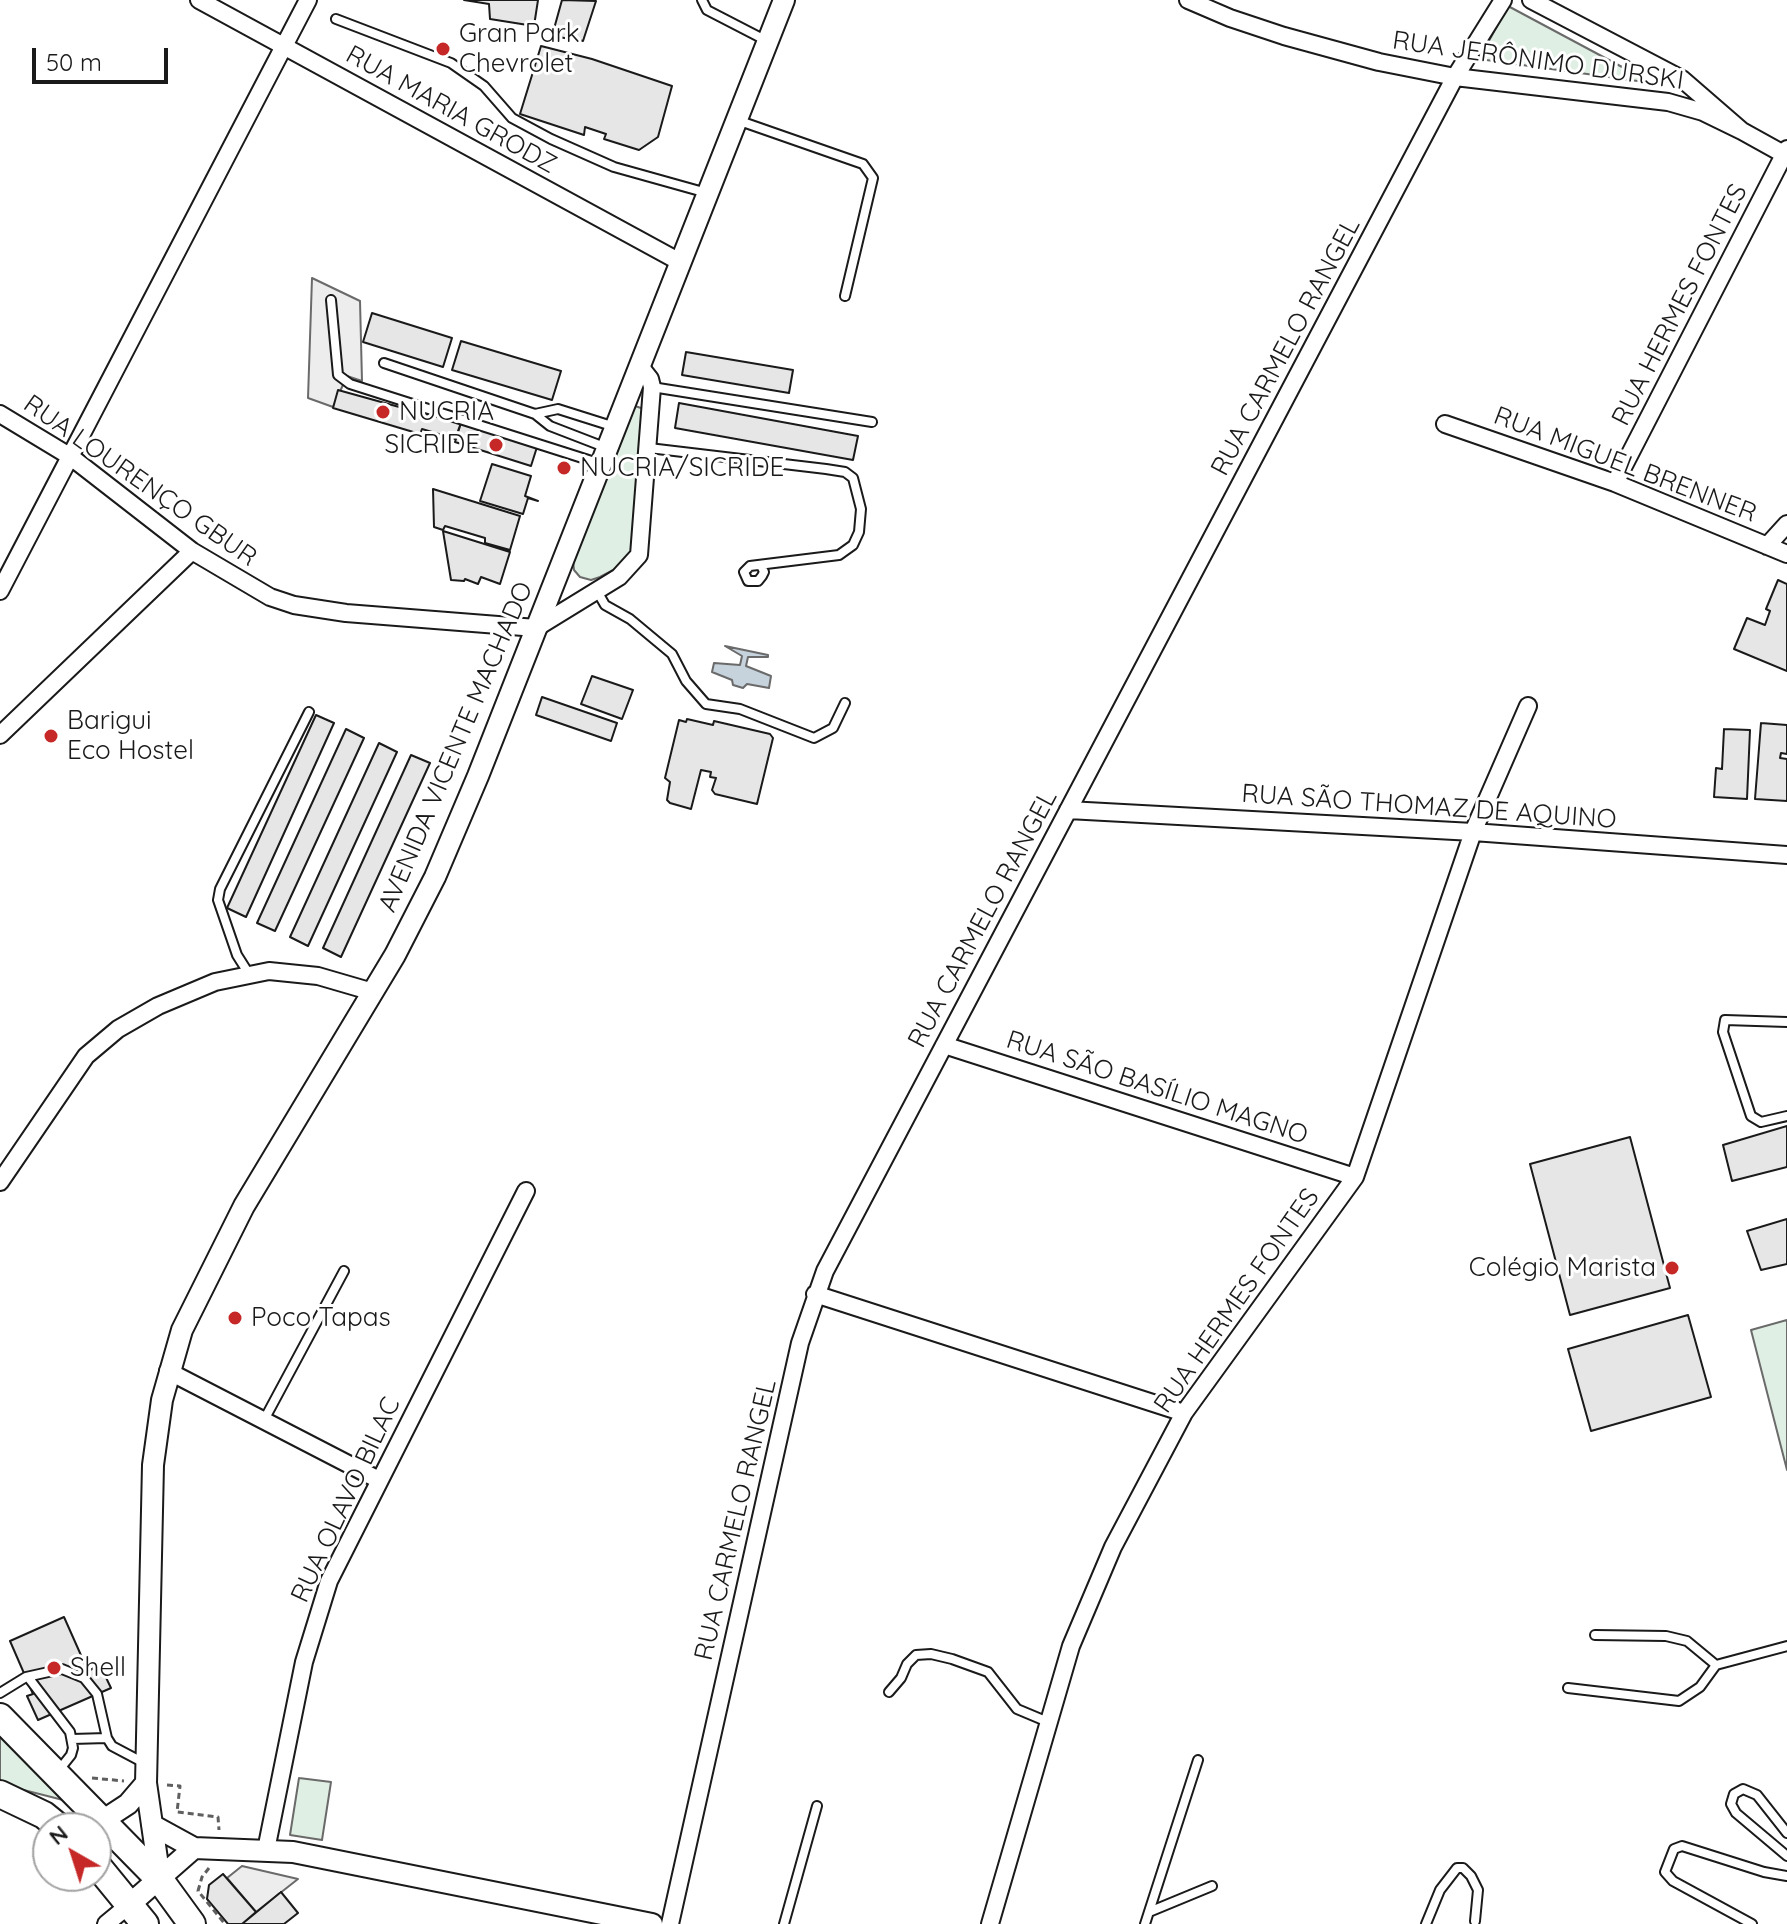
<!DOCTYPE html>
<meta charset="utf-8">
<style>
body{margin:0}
#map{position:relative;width:1787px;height:1924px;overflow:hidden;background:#fff;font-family:Quicksand,sans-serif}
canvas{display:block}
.north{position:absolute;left:32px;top:1812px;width:80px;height:80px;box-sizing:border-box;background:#fff;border:2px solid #a3a3a3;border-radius:50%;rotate:321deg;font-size:22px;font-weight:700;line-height:32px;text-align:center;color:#1a1a1a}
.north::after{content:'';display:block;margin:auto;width:28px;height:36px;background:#c62828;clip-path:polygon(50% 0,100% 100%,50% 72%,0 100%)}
.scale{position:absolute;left:32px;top:48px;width:136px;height:36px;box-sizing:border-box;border:4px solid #1a1a1a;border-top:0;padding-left:10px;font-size:24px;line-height:28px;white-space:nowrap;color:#1a1a1a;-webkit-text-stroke:6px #fff;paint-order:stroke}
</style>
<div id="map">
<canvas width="1787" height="1924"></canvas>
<div class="north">N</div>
<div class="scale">50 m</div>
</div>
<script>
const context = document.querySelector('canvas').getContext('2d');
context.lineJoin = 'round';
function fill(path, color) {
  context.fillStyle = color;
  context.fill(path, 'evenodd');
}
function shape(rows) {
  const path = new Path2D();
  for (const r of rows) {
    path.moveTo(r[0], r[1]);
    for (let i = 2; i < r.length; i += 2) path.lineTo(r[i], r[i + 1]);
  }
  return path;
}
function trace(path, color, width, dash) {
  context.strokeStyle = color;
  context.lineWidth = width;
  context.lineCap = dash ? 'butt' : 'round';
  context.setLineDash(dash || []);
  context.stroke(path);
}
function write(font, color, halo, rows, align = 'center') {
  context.font = font + ' Quicksand,sans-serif';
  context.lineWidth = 6;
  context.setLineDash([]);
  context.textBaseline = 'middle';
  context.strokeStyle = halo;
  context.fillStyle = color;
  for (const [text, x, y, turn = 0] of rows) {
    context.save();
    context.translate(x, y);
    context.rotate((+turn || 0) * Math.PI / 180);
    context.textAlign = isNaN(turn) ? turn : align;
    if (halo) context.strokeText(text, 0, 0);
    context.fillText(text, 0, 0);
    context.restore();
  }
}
const green = shape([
 [1508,6,1652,83,1479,59,1508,6],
 [635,406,644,409,633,551,619,567,600,577,591,580,580,577,574,570,573,560,630,410,635,406],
 [1787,1320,1787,1470,1751,1330,1787,1320],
 [0,1728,67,1801,0,1784,0,1728],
 [299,1778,331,1782,322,1840,290,1835,299,1778]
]);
const parking = shape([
 [312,278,360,301,362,381,347,376,333,407,308,398,312,278],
 [242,1866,298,1879,256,1912,227,1878,242,1866]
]);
const water = shape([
 [725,646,768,655,768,657,748,657,746,666,771,676,769,688,747,684,743,688,733,685,732,680,712,672,714,663,740,665,742,656,725,646]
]);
const building = shape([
 [464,0,538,0,534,26,490,19,489,4,464,0],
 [562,0,596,1,583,41,552,36,562,0],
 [541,46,592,59,672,86,658,137,639,150,604,139,606,134,585,127,584,135,520,114,541,46],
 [372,313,452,338,443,367,363,342,372,313],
 [461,341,561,371,552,400,452,370,461,341],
 [686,352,793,370,789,393,682,375,686,352],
 [338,390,428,415,429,410,462,420,455,439,422,429,420,434,333,408,338,390],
 [679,403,858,436,853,460,675,428,679,403],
 [461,423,537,447,531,466,455,442,461,423],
 [492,464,531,476,525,496,538,501,528,498,523,514,480,501,492,464],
 [433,489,520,516,510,550,485,543,485,538,445,526,443,530,434,527,433,489],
 [443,531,510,552,500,584,481,577,478,584,465,579,464,581,451,580,443,531],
 [1778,580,1787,584,1787,671,1734,649,1747,618,1765,625,1770,611,1766,609,1778,580],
 [592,676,633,690,622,719,581,704,592,676],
 [542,697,617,723,611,741,536,715,542,697],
 [316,715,334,723,246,917,227,908,316,715],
 [687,719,713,725,714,721,770,734,773,738,757,804,715,794,712,790,716,778,710,777,711,772,701,770,691,809,670,803,667,800,670,782,665,778,679,720,686,722,687,719],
 [1761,723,1787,725,1787,754,1781,753,1780,758,1787,759,1787,801,1755,799,1761,723],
 [346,729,364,738,275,931,257,923,346,729],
 [1724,729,1750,730,1747,799,1714,797,1716,768,1722,769,1724,729],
 [379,743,397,752,308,946,290,937,379,743],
 [411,755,430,763,341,957,323,948,411,755],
 [1787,1126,1787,1167,1732,1181,1723,1145,1787,1126],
 [1630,1137,1670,1288,1570,1315,1530,1164,1630,1137],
 [1787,1219,1787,1264,1761,1270,1747,1231,1787,1219],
 [1688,1315,1711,1397,1591,1431,1568,1349,1688,1315],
 [64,1617,88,1671,100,1665,111,1688,38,1720,27,1696,33,1694,10,1641,64,1617],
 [223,1874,256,1912,242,1924,228,1924,207,1899,209,1885,223,1874],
 [281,1892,298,1913,284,1924,242,1924,281,1892]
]);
const path = shape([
 [92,1778,124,1781],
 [167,1785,180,1786,177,1812,218,1817,219,1830],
 [209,1868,202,1877,198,1891,225,1924]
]);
const service = shape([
 [702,0,707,10,767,41],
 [336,19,451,63,484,86,512,118,551,139,614,167,707,193],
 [737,120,863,164,873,178,845,296],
 [331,300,338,375,350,384,598,463],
 [384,363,535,414,550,426,607,448],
 [652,387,872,422],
 [535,414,558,409,615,427],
 [649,448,826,469,845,472,853,478,861,509,859,532,853,545,839,555,750,566,744,572,748,581,758,581,762,576,764,572,761,565],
 [597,591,605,605,630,619,672,654,686,681,706,704,740,709,814,738,833,728,845,703],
 [249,974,237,955,218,900,220,889,309,712],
 [1787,1022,1725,1020,1723,1032,1751,1116,1761,1122,1787,1116],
 [264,1420,344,1271],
 [1595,1635,1666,1636,1687,1641,1716,1665],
 [28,1677,70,1732,73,1748,71,1755,59,1770],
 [1568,1688,1679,1701,1700,1687,1716,1665,1787,1646],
 [889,1692,901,1678,907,1664,916,1655,931,1654,952,1659,988,1672,1017,1709,1048,1722],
 [0,1693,26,1677,62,1669,84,1678,97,1694,107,1738,112,1746,146,1764],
 [72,1739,107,1738],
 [1787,1833,1757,1795,1743,1789,1734,1794,1731,1804,1736,1813,1787,1856],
 [1149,1912,1212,1886],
 [784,1924,817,1806],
 [1145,1924,1198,1760],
 [1426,1924,1440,1890,1457,1868,1463,1868,1471,1876,1478,1890,1475,1921],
 [1752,1924,1673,1881,1665,1872,1674,1849,1682,1846,1764,1872,1787,1876]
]);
const minor = shape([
 [199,0,680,262],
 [1188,0,1230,18,1284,36,1379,62,1455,77,1668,102,1703,112,1742,131],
 [1531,0,1682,79,1742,131,1787,156],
 [0,414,71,457,192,551,270,597,294,605,346,613,536,628,619,577,639,555,652,387,650,379,639,365],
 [1445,424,1615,483,1787,554],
 [1615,483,1787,149],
 [1767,546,1787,524],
 [0,591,308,0],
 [0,735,192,551],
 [1068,810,1473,832,1787,855],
 [944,1045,1355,1177],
 [0,1182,86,1056,118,1029,158,1006,215,982,269,971,318,976,373,992],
 [815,1294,1184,1413],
 [168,1371,379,1480],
 [266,1850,304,1662,329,1581,526,1191],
 [106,1924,129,1905],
 [670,1924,800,1343,825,1271,1455,77,1503,0],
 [990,1924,1071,1646,1113,1547,1184,1413,1355,1177,1473,832,1528,706]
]);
const tertiary = shape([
 [102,1821,128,1804,146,1783],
 [152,1825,194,1848,293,1852,652,1924],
 [160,1880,146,1783,153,1465,162,1400,182,1330,244,1206,395,955,435,877,478,776,784,0],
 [129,1905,194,1848]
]);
const primary = shape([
 [0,1717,160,1880,192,1924],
 [0,1794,44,1815,60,1828],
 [96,1864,145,1924]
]);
const markers = [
 [443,49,8,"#c62828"],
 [383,412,8,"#c62828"],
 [496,445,8,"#c62828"],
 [564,468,8,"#c62828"],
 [51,736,8,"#c62828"],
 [1672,1268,8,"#c62828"],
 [235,1318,8,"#c62828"],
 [54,1668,8,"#c62828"]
];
const poiNames = [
 ["Gran Park",459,34],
 ["Chevrolet",459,64],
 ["NUCRIA",399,412],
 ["SICRIDE",480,445,"right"],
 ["NUCRIA/SICRIDE",580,468],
 ["Barigui",67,721],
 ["Eco Hostel",67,751],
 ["Colégio Marista",1656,1268,"right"],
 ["Poco Tapas",251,1318],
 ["Shell",70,1668]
];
const streetNames = [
 ["RUA JERÔNIMO DURSKI",1538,61,8],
 ["RUA MARIA GRODZ",451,110,29],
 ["RUA HERMES FONTES",1680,305,-63],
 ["RUA CARMELO RANGEL",1286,347,-62],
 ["RUA MIGUEL BRENNER",1625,465,21],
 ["RUA LOURENÇO GBUR",140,481,35],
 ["AVENIDA VICENTE MACHADO",456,747,-67],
 ["RUA SÃO THOMAZ DE AQUINO",1429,807,4],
 ["RUA CARMELO RANGEL",983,919,-62],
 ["RUA SÃO BASÍLIO MAGNO",1157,1088,18],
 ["RUA HERMES FONTES",1237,1301,-55],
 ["RUA OLAVO BILAC",346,1500,-65],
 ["RUA CARMELO RANGEL",736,1520,-77]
];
fill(green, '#e0efe3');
trace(green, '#6a6a6a', 2);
fill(parking, '#ededed');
trace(parking, '#6a6a6a', 2);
fill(water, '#c6d2dc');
trace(water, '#6a6a6a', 2);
fill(building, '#e6e6e6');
trace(building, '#1a1a1a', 2);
trace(service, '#1a1a1a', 12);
trace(minor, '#1a1a1a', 20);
trace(tertiary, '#1a1a1a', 24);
trace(primary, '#1a1a1a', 30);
trace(path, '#5f5f5f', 3, [6, 4]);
trace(service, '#fff', 8);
trace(minor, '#fff', 16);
trace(tertiary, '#fff', 20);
trace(primary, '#fff', 26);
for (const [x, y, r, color] of markers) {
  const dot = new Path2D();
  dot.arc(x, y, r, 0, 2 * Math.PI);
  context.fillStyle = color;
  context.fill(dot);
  trace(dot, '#fff', 3);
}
write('26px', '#1a1a1a', '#fff', poiNames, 'left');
write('26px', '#1a1a1a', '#fff', streetNames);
</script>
